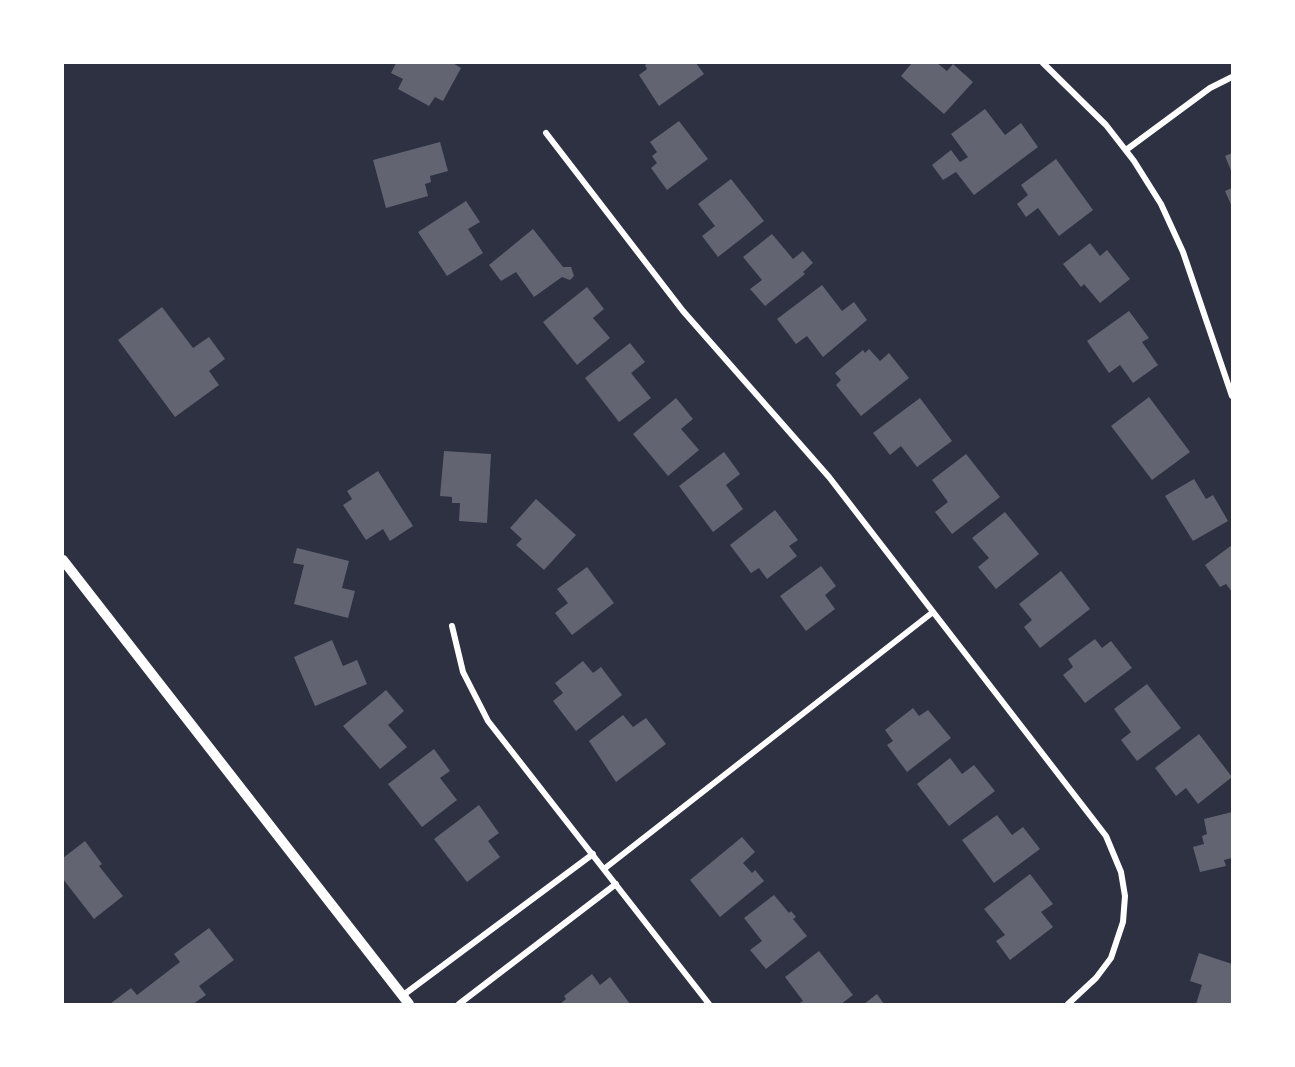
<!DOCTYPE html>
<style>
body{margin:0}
#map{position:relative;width:1295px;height:1067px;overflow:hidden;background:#2d3142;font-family:"Source Serif 4",serif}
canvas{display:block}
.frame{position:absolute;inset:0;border:64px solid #fff;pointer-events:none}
</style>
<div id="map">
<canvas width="1295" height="1067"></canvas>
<div class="frame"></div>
</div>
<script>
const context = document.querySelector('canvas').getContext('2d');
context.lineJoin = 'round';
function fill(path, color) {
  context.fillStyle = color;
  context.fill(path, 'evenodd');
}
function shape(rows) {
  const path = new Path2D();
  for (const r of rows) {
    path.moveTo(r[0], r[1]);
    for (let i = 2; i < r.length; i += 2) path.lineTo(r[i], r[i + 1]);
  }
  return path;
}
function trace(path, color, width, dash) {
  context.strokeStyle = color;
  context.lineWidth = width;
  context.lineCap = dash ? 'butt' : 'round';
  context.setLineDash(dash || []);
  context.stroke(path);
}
const building = shape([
 [396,63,453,63,461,68,443,101,435,97,429,106,398,89,403,79,391,73],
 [648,63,696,63,704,74,659,106,639,75,647,69,645,65],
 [912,63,937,63,947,71,953,64,973,82,944,114,901,76],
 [985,109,1005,135,1021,123,1038,147,974,195,956,172,943,180,932,165,951,150,960,162,968,157,951,134],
 [679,121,708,159,667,190,651,168,657,163,652,156,657,152,650,142],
 [440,142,448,171,430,176,431,182,425,184,428,196,386,208,373,160],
 [1232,153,1232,173,1225,156],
 [1056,159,1093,210,1059,236,1038,208,1026,217,1017,204,1028,195,1021,185],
 [731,179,764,221,718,257,702,236,715,226,698,204],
 [1232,188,1232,207,1225,191],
 [466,201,480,222,468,229,483,253,447,276,418,232],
 [533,229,563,267,571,267,574,276,570,280,562,277,534,297,516,272,501,281,489,265],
 [772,234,793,259,803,251,813,263,803,272,805,274,765,306,750,289,762,280,743,257],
 [1090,243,1100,256,1107,250,1130,279,1100,303,1084,284,1081,287,1063,264],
 [822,285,842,311,854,302,867,320,823,357,807,336,796,344,777,319],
 [587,287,604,309,593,318,610,338,577,365,543,322],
 [162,307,193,348,209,337,225,359,209,371,219,385,175,417,118,340],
 [1129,311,1149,338,1142,342,1158,365,1133,383,1120,365,1109,373,1087,341],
 [630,343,645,362,631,373,651,398,619,422,585,378],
 [869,349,880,361,889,353,909,378,861,416,836,385,841,380,835,373,863,350,865,353],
 [1149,397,1190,452,1152,480,1111,426],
 [676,398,693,419,681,429,699,450,668,476,633,434],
 [920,398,952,441,917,467,901,446,890,455,873,433],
 [444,451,491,454,487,523,459,521,460,503,452,503,452,497,440,496],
 [724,452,740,474,726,485,743,509,713,532,679,486],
 [966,454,1000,497,952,534,935,512,948,502,932,480],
 [378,471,413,526,390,541,383,529,366,540,343,505,352,499,347,491],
 [1194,479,1206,499,1213,495,1228,521,1193,541,1165,496],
 [536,499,576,535,544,570,516,545,522,539,510,528],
 [775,510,798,540,789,546,797,556,767,579,759,568,751,573,730,545],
 [1005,512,1039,554,996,589,978,567,989,558,972,538],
 [1232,545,1232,592,1226,584,1220,587,1205,565],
 [297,548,349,561,342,588,355,591,348,618,294,604,304,565,293,563],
 [821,566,836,586,825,595,835,609,806,631,780,596],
 [587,567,614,603,572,635,555,613,568,603,557,589],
 [1061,571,1090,609,1040,648,1024,627,1032,620,1019,604],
 [1095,639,1102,648,1111,641,1132,668,1085,703,1063,675,1073,667,1068,659],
 [332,640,343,666,357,660,367,684,315,706,294,657],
 [583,661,593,673,601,667,622,695,576,731,553,701,563,693,555,683],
 [1147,684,1181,728,1137,761,1121,740,1131,732,1114,709],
 [386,690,404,711,388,725,407,747,380,769,343,726],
 [913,708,919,716,928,710,951,738,907,772,887,745,893,741,885,730],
 [623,715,633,727,646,718,666,744,616,782,589,741],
 [1199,734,1232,777,1198,804,1186,788,1176,796,1155,768],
 [434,749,450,771,440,778,457,800,422,827,388,784],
 [950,758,962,774,974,765,995,791,949,826,917,784],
 [479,805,499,833,488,841,500,857,467,882,434,839],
 [1232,812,1232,858,1224,860,1226,866,1200,872,1193,847,1204,844,1202,836,1207,834,1204,819],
 [997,815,1012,835,1023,827,1040,849,994,883,962,840],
 [742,837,755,852,743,863,752,873,755,870,764,881,720,917,690,880],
 [85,841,102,864,99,866,123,896,94,919,63,879,63,858],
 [1030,874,1053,904,1041,912,1053,927,1010,960,996,941,1005,935,984,909],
 [774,895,789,913,791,911,796,917,793,919,807,936,766,969,750,950,762,941,744,918],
 [209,928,234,960,199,986,206,995,193,1004,110,1004,131,988,137,995,180,962,174,954],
 [819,951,853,995,841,1004,798,1004,803,1001,785,977],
 [1199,953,1232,964,1232,1004,1196,1004,1202,985,1190,981],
 [592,974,600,985,610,977,630,1004,560,1004,566,999,564,996],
 [877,994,884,1004,864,1004]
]);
const minor = shape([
 [1043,63,1106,125,1134,161,1161,204,1183,252,1232,396],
 [546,133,683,311,829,477,1106,836,1121,872,1125,896,1123,922,1111,958,1096,978,1068,1004],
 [1126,150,1210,88,1232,77],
 [452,626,463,672,488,721,709,1004],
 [604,869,933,612],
 [402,996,593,854],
 [459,1004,616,884]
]);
const tertiary = shape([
 [63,560,409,1004]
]);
fill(building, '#626471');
trace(minor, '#fff', 6);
trace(tertiary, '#fff', 10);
</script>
